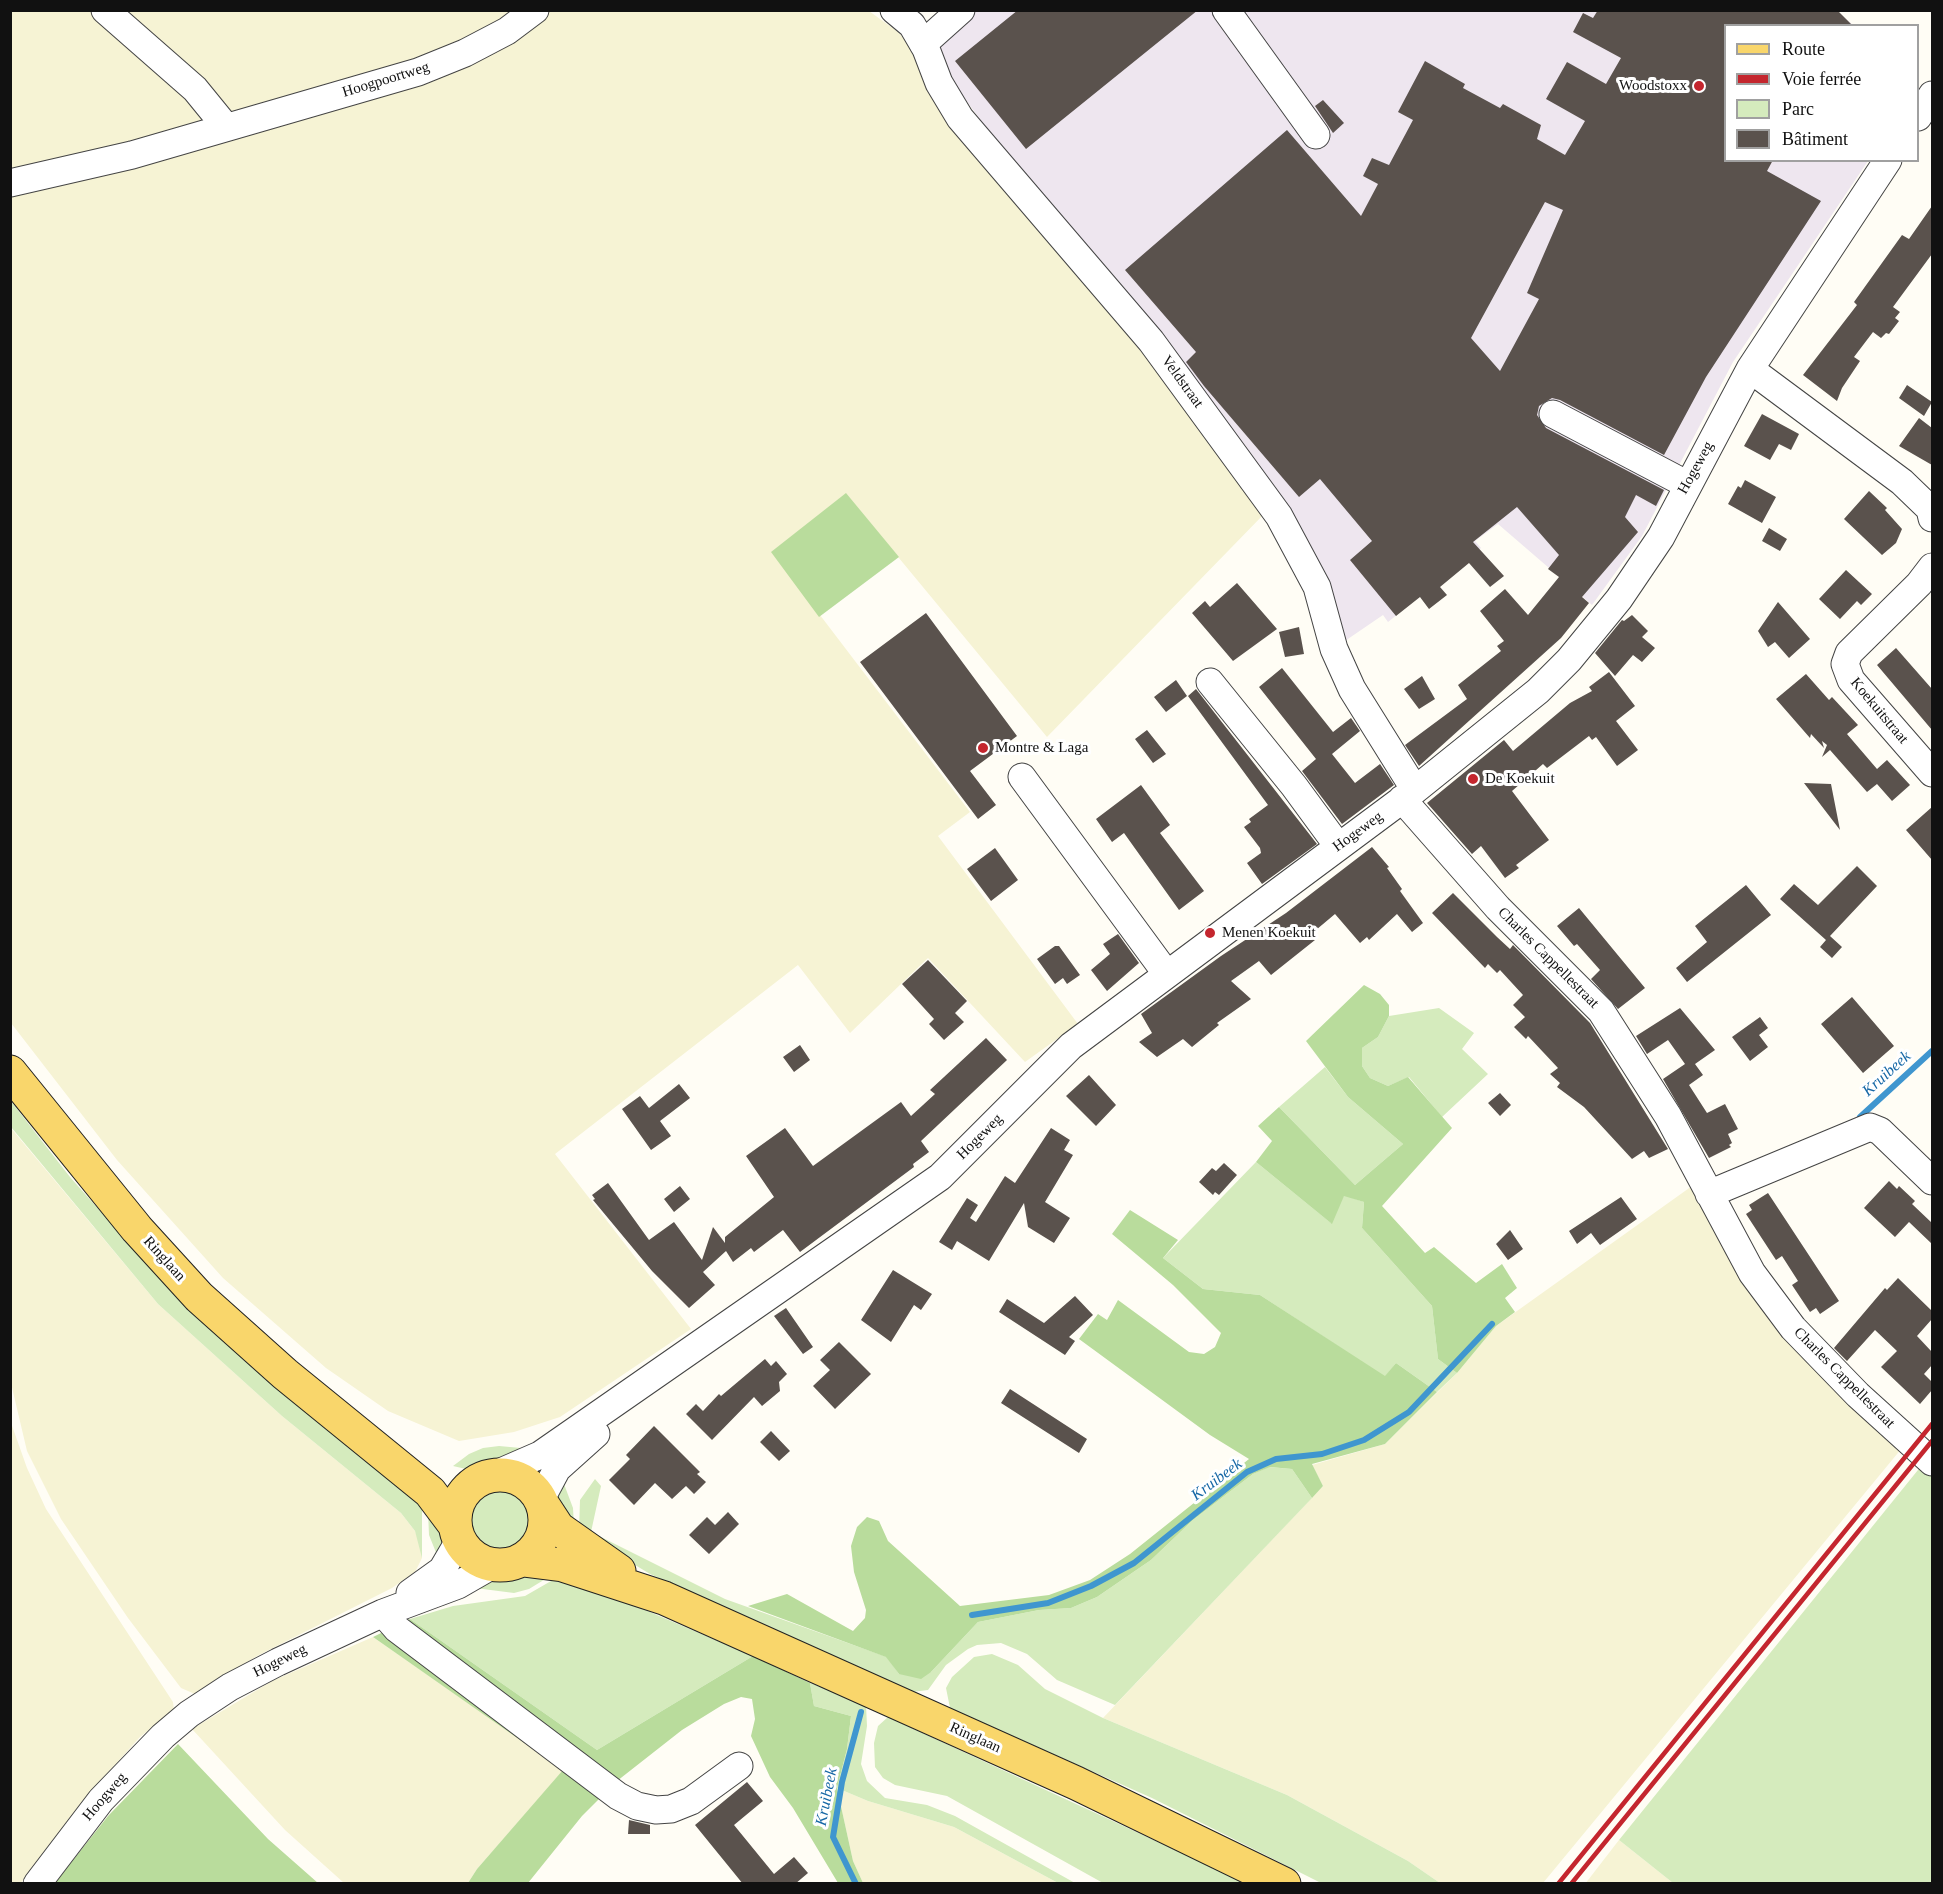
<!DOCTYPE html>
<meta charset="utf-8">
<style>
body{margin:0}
#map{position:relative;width:1943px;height:1894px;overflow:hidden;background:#fffdf5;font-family:Georgia,serif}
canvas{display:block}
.frame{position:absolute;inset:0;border:12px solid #111;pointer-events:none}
.legend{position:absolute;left:1724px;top:24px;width:195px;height:138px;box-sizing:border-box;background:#fff;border:2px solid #a0a0a0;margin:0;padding:8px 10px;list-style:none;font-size:18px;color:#111}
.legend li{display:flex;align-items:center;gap:12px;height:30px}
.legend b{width:30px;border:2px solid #a0a0a0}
</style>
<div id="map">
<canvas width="1943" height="1894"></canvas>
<div class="frame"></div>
<ul class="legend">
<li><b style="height:8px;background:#f9d66b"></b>Route</li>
<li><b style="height:8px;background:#c4262e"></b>Voie ferrée</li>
<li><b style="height:16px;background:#d5ebbd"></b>Parc</li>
<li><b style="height:16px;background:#5a524d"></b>Bâtiment</li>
</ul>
</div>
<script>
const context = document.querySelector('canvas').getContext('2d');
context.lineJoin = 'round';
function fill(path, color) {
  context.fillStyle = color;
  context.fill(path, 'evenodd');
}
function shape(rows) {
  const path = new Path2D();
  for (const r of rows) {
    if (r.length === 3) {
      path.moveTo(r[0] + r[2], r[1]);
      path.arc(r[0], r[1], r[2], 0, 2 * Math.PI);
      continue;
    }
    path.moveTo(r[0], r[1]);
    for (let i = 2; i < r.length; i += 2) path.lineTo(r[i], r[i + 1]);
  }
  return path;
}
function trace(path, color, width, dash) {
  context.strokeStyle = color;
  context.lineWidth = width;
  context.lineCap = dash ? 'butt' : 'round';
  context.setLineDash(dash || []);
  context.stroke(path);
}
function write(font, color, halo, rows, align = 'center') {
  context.font = font + ' Georgia,serif';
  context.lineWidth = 6;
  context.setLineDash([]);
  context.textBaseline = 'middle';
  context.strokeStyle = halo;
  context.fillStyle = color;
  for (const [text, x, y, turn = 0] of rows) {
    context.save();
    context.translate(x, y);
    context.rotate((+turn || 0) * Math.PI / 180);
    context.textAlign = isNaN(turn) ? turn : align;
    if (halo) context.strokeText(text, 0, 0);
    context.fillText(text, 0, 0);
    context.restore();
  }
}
const industrial = shape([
 [947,10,1837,11,1853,25,1726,26,1726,160,1868,161,1733,362,1642,536,1592,605,1498,524,1475,541,1481,548,1388,622,1383,615,1342,643,1320,581,954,84,928,28]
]);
const farmland = shape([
 [11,11,97,11,205,110,203,124,11,177],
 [111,11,524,11,463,48,232,114],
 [545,11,869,11,898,32,915,52,1266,512,1047,737,846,494,772,552,970,812,938,836,1078,1024,1025,1062,928,958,850,1033,798,965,555,1154,691,1329,560,1417,514,1432,459,1441,388,1411,326,1368,223,1278,117,1160,11,1023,11,188,240,130],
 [10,1127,158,1304,282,1416,401,1513,415,1531,421,1547,422,1558,415,1572,392,1588,257,1656,195,1694,181,1688,128,1618,61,1519,27,1451,10,1379],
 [1692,1186,1902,1448,1543,1883,1440,1883,1408,1861,1287,1795,1103,1718,1323,1486,1312,1465,1385,1444,1457,1373,1496,1326],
 [10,1420,27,1468,46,1509,173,1702,174,1710,140,1737,87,1796,20,1884,10,1883],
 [373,1637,564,1770,477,1869,468,1883,344,1883,285,1830,192,1729,272,1681],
 [837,1788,868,1801,954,1827,1058,1883,863,1883,853,1861],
 [1619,1840,1673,1883,1585,1884]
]);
const green = shape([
 [1439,1008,1474,1033,1462,1049,1488,1074,1442,1117,1409,1077,1388,1086,1370,1078,1362,1066,1362,1048,1378,1037,1389,1016],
 [1325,1067,1348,1097,1403,1144,1355,1185,1279,1107],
 [10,1100,70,1177,171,1291,422,1506,422,1558,415,1531,401,1513,282,1416,158,1304,11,1127],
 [1256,1162,1331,1223,1344,1195,1364,1202,1362,1228,1432,1306,1438,1359,1457,1373,1437,1392,1396,1363,1385,1377,1260,1295,1203,1289,1163,1258],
 [499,1446,521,1448,511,1460,466,1469,453,1466,469,1454,483,1448],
 [1922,1465,1932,1473,1932,1883,1673,1883,1619,1840],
 [1269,1467,1292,1469,1312,1498,1115,1705,1057,1680,1027,1654,1001,1643,977,1645,968,1649,946,1665,928,1690,912,1692,650,1574,579,1531,580,1500,595,1479,601,1486,591,1532,725,1599,887,1657,899,1674,931,1672,978,1622,1039,1610,1071,1608,1097,1597,1151,1560,1193,1520,1253,1474],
 [564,1484,573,1508,574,1526,555,1497],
 [501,1519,31],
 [428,1512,441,1518,445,1544,439,1560,429,1535],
 [524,1574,547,1578,529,1589,514,1593,475,1588,494,1579,509,1579],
 [558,1577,589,1586,753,1656,597,1750,410,1619,453,1606,525,1596],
 [992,1654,1018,1665,1045,1689,1103,1718,1287,1795,1408,1861,1440,1883,1321,1883,1152,1798,950,1708,946,1688,952,1677,974,1657],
 [810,1683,866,1705,867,1726,861,1764,867,1781,885,1798,927,1805,955,1816,1075,1883,1058,1883,954,1827,868,1801,837,1788,847,1749,851,1716,814,1706],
 [888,1717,1102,1816,1246,1883,1103,1883,947,1796,895,1785,883,1778,875,1767,874,1743,878,1726]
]);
const forest = shape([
 [846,493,899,557,819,617,771,552],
 [1364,985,1380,994,1389,1005,1389,1016,1378,1037,1362,1048,1362,1066,1370,1078,1388,1086,1408,1077,1452,1128,1382,1206,1425,1253,1434,1247,1476,1283,1502,1264,1517,1288,1505,1298,1515,1312,1496,1326,1457,1373,1438,1359,1432,1306,1362,1228,1364,1202,1344,1196,1332,1224,1256,1162,1272,1141,1258,1126,1279,1107,1355,1185,1403,1144,1348,1097,1306,1041],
 [1130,1210,1178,1240,1163,1258,1203,1289,1260,1295,1385,1376,1396,1363,1437,1392,1385,1444,1312,1464,1323,1486,1312,1498,1292,1469,1270,1467,1253,1474,1193,1520,1151,1560,1097,1597,1071,1608,1039,1610,978,1622,931,1672,921,1679,899,1674,886,1657,748,1606,787,1594,853,1631,865,1618,866,1610,854,1572,851,1546,857,1527,867,1517,879,1521,888,1541,960,1606,1049,1595,1090,1580,1130,1554,1249,1459,1210,1435,1079,1339,1098,1314,1107,1320,1118,1300,1189,1352,1204,1354,1215,1347,1221,1333,1173,1285,1112,1234],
 [410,1619,597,1750,753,1656,810,1683,814,1706,851,1716,847,1749,837,1788,853,1861,863,1883,838,1883,793,1808,770,1777,751,1736,755,1719,752,1699,741,1697,724,1704,682,1730,617,1781,582,1816,528,1883,468,1883,477,1869,563,1770,373,1637],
 [178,1744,268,1839,318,1883,55,1883,108,1816]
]);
const stream = shape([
 [1860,1117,1932,1051],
 [972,1615,1048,1603,1091,1586,1134,1563,1247,1472,1276,1459,1322,1454,1364,1440,1409,1412,1492,1324],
 [856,1884,833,1837,842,1782,861,1712]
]);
const building = shape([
 [1018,10,1198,10,1026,149,955,61],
 [1598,10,1837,10,1853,26,1725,26,1725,160,1773,160,1767,171,1821,201,1706,377,1664,455,1560,400,1552,398,1539,406,1537,415,1546,428,1664,490,1656,506,1636,495,1625,517,1638,532,1582,597,1589,603,1561,638,1419,766,1405,745,1467,699,1458,685,1501,651,1497,646,1504,641,1480,611,1505,589,1528,615,1559,577,1548,569,1559,555,1517,507,1473,542,1504,576,1490,587,1469,563,1440,587,1447,595,1429,609,1420,597,1396,616,1350,560,1372,541,1320,479,1299,497,1204,386,1186,362,1196,352,1125,270,1287,130,1361,216,1378,184,1363,176,1372,158,1389,165,1413,120,1398,112,1425,61,1465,84,1463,88,1500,108,1503,104,1541,125,1537,139,1565,155,1585,121,1546,99,1567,62,1606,84,1621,58,1573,32,1583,13,1593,18],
 [1545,202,1563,210,1527,293,1539,299,1500,371,1471,338],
 [1323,100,1344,123,1333,133,1315,106],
 [1932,206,1932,254,1893,307,1900,312,1895,318,1899,321,1889,334,1886,333,1881,338,1873,332,1854,357,1860,361,1842,388,1837,401,1803,375,1857,305,1854,302,1902,235,1909,239],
 [1907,385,1932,402,1924,416,1899,398],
 [1762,414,1799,434,1791,450,1779,444,1770,460,1744,446],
 [1919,418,1932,428,1932,465,1899,446],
 [1745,480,1776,497,1762,523,1728,504,1738,486,1741,488],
 [1869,491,1887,508,1885,510,1902,529,1896,543,1882,555,1844,519],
 [1769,528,1787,539,1780,551,1762,541],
 [1846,570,1872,594,1861,605,1857,601,1840,619,1819,599],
 [1237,583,1277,629,1233,661,1192,613,1205,601,1210,607],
 [1778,602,1810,639,1789,658,1775,642,1768,647,1758,631],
 [926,613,1017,736,970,771,996,805,978,819,860,662],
 [1632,615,1648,631,1642,637,1655,648,1642,662,1633,655,1615,676,1595,653,1622,620,1624,621],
 [1299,627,1304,654,1285,657,1279,632],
 [1896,648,1932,689,1932,730,1877,665],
 [1282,668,1333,732,1351,718,1360,731,1332,754,1355,783,1380,764,1394,785,1342,824,1302,771,1316,759,1259,687],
 [1609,672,1635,706,1616,721,1638,750,1617,766,1596,737,1592,740,1589,736,1547,768,1543,764,1512,791,1549,840,1516,865,1519,868,1505,878,1481,846,1472,854,1427,803,1504,740,1513,751,1570,703,1592,691,1589,687],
 [1806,674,1829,700,1832,697,1858,725,1847,734,1877,769,1887,760,1910,785,1892,801,1877,784,1867,792,1830,750,1822,757,1827,745,1822,741,1824,748,1811,734,1810,738,1776,699],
 [1422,676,1435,699,1419,709,1404,689],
 [1176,680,1187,696,1166,712,1154,697],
 [1196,689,1317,844,1262,884,1247,863,1261,853,1260,848,1244,827,1251,822,1249,819,1268,805,1188,696],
 [1147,730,1166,754,1153,763,1135,739],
 [1804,783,1831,784,1840,830],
 [1141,785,1170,825,1160,833,1204,891,1179,910,1124,833,1112,842,1096,819],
 [1932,807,1932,860,1906,830],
 [1372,847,1389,867,1387,868,1402,889,1400,891,1423,923,1412,932,1397,914,1369,940,1367,937,1360,943,1335,914,1310,935,1315,940,1271,975,1259,961,1231,981,1251,999,1217,1023,1219,1025,1192,1047,1183,1039,1157,1057,1139,1042,1152,1033,1141,1014,1221,956,1286,913],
 [995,848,1018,880,991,901,967,869],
 [1857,866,1877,886,1830,936,1842,947,1832,958,1820,947,1826,940,1780,899,1794,884,1818,905],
 [1746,885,1771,915,1687,982,1676,968,1707,942,1695,926],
 [1453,893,1497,937,1510,949,1513,945,1590,1023,1668,1149,1649,1158,1644,1151,1632,1159,1584,1107,1557,1087,1560,1083,1550,1074,1558,1068,1528,1036,1526,1039,1514,1027,1525,1017,1513,1005,1523,995,1500,970,1497,973,1488,964,1485,968,1432,913],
 [1579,908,1645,988,1618,1009,1591,979,1600,970,1577,944,1574,946,1557,926],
 [1118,934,1139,963,1107,991,1091,970,1110,954,1103,944],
 [1055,946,1059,946,1080,975,1067,984,1063,978,1055,984,1037,959],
 [928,960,967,1001,955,1013,964,1022,944,1040,929,1024,934,1019,902,984],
 [1852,997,1894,1046,1863,1073,1821,1024],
 [1680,1008,1715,1050,1695,1064,1703,1075,1689,1085,1707,1113,1725,1104,1738,1129,1728,1134,1732,1143,1729,1145,1731,1147,1709,1158,1663,1079,1685,1064,1668,1040,1647,1054,1636,1036],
 [1760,1017,1768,1028,1759,1035,1768,1047,1750,1061,1732,1037],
 [986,1038,1007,1060,921,1141,929,1152,913,1164,914,1167,800,1252,783,1230,754,1252,751,1248,733,1262,726,1251,703,1272,715,1285,689,1308,652,1271,593,1200,595,1199,592,1195,608,1183,649,1240,674,1222,702,1260,713,1227,725,1243,725,1237,774,1197,746,1156,785,1128,813,1166,901,1102,911,1116,935,1094,930,1090],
 [800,1045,810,1060,794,1072,783,1057],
 [1089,1075,1116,1105,1096,1126,1066,1096],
 [679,1084,690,1098,660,1121,671,1136,651,1150,622,1109,640,1096,649,1108],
 [1500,1093,1511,1105,1500,1116,1488,1103],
 [1051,1128,1070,1140,1064,1150,1073,1155,1045,1202,1070,1218,1054,1243,1028,1227,1024,1203,989,1261,957,1241,952,1250,939,1242,967,1198,978,1205,970,1218,976,1222,1005,1176,1015,1183],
 [1224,1163,1237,1175,1219,1195,1215,1192,1213,1195,1199,1182,1212,1168,1216,1171],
 [1889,1181,1897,1189,1899,1186,1915,1201,1912,1204,1932,1223,1932,1244,1909,1222,1895,1237,1864,1208],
 [680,1186,690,1199,674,1212,664,1199],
 [1768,1193,1839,1301,1820,1314,1816,1308,1810,1312,1792,1285,1798,1281,1782,1256,1776,1260,1746,1214,1752,1210,1749,1205],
 [1621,1197,1637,1219,1600,1245,1591,1233,1577,1244,1569,1231],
 [1510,1230,1523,1249,1508,1260,1496,1244],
 [893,1270,932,1294,921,1310,914,1305,891,1342,861,1320],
 [1898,1278,1932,1311,1932,1319,1917,1336,1932,1352,1932,1365,1924,1374,1932,1382,1932,1390,1920,1404,1881,1367,1897,1351,1875,1330,1847,1361,1834,1348,1885,1288,1887,1290],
 [1075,1296,1093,1315,1069,1337,1075,1341,1065,1355,999,1312,1007,1299,1044,1323],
 [786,1308,813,1347,803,1354,774,1316],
 [839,1342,871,1374,835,1409,813,1386,830,1370,820,1360],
 [765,1359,771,1366,776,1361,787,1374,779,1382,780,1391,762,1406,754,1397,712,1440,686,1414,696,1404,703,1411,719,1394,721,1396],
 [1010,1389,1087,1439,1079,1453,1001,1403],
 [654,1426,700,1472,697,1474,706,1482,694,1494,686,1486,672,1499,655,1483,634,1505,609,1480,630,1459,626,1455],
 [771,1431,790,1451,779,1461,760,1442],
 [728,1512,739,1524,709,1554,689,1535,707,1517,715,1525],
 [747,1782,763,1801,734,1825,774,1874,794,1857,808,1873,795,1884,743,1884,695,1825],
 [629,1820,650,1825,650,1834,628,1834]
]);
const minor = shape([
 [105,10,195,89,226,127],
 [894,10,912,25,926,49,939,83,960,118,1151,341,1279,516,1317,587,1334,649,1352,689,1415,790],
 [1226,10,1316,135],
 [923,44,961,10],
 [1918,117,1932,95],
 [10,183,132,155,418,72,465,53,507,31,535,10],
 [1750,369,1902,482,1930,509,1932,518],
 [1553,414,1686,484],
 [1932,567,1919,584,1849,653,1845,664,1851,680,1932,773],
 [1210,682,1294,786,1338,846],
 [1022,777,1166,973],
 [1402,799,1498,908,1601,1011,1668,1116,1752,1273,1793,1328,1858,1395,1932,1462],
 [1709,1194,1870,1127,1880,1131,1932,1181],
 [494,1475,540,1455,940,1177,1071,1046,1415,790,1538,691,1569,660,1619,599,1661,537,1750,369,1888,160],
 [541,1499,557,1469,596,1434],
 [410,1593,442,1570,459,1541],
 [383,1613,397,1629,618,1796,637,1806,656,1810,671,1809,691,1801,739,1766],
 [37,1884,101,1800,163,1736,189,1714,230,1687,278,1662,383,1613,458,1585,491,1566]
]);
const major = shape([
 [10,1072,137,1229,199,1297,285,1374,430,1492,454,1524],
 [500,1520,45],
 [543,1505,558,1528,619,1571],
 [523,1560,563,1565,664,1598,1076,1783,1284,1884]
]);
const rail = shape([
 [1558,1884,1932,1424],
 [1571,1884,1932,1441]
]);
const markers = [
 [1699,86,6,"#c4262e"],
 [983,748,6,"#c4262e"],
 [1473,779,6,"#c4262e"],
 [1210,933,6,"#c4262e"]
];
const streetNames = [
 ["Hoogpoortweg",386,80,-17],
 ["Veldstraat",1182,382,54],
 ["Hogeweg",1696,468,-61],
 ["Koekuitstraat",1879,711,50],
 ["Hogeweg",1358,832,-36],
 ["Charles Cappellestraat",1548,958,45],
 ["Hogeweg",980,1137,-45],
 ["Ringlaan",164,1259,48],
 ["Charles Cappellestraat",1844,1378,45],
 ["Hogeweg",280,1661,-26],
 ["Ringlaan",975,1738,24],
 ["Hoogweg",105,1797,-49]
];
const poiNames = [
 ["Woodstoxx",1687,86,"right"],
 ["Montre & Laga",995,748],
 ["De Koekuit",1485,779],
 ["Menen Koekuit",1222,933]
];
const waterNames = [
 ["Kruibeek",1887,1074,-42],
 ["Kruibeek",1217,1480,-37],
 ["Kruibeek",827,1797,-79]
];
fill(industrial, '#eee6ef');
fill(farmland, '#f6f3d4');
fill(green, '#d5ebbd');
fill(forest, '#b9dc9c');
trace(stream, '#3f96cf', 6);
fill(building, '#5a524d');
trace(minor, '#444', 29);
trace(major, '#222', 35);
trace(minor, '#fff', 27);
trace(major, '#f9d66b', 33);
trace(rail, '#c4262e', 4.5);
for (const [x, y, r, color] of markers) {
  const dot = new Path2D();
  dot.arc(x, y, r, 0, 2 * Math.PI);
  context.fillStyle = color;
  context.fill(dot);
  trace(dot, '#fff', 2);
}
write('15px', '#111', '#fff', streetNames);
write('15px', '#111', '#fff', poiNames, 'left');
write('italic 16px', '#1768a6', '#fff', waterNames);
</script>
